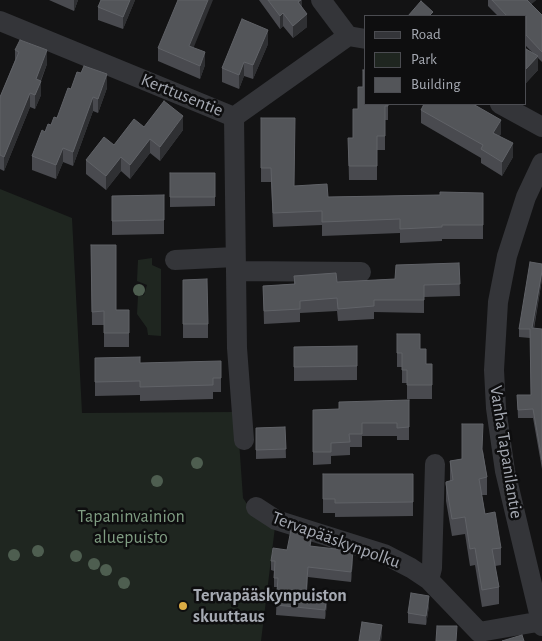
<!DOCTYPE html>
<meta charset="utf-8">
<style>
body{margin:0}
#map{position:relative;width:542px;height:641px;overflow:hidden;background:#131314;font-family:"Alegreya Sans",sans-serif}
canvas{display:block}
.legend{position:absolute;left:364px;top:15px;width:162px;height:90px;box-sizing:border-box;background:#0e0e0f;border:1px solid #4b4c51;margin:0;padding:6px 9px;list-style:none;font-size:15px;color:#a6aab3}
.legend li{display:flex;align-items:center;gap:10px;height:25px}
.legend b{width:25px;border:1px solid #4b4c51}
</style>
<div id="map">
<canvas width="542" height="641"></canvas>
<ul class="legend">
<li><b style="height:6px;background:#343539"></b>Road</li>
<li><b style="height:14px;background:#1f2620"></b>Park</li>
<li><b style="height:14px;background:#535559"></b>Building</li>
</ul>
</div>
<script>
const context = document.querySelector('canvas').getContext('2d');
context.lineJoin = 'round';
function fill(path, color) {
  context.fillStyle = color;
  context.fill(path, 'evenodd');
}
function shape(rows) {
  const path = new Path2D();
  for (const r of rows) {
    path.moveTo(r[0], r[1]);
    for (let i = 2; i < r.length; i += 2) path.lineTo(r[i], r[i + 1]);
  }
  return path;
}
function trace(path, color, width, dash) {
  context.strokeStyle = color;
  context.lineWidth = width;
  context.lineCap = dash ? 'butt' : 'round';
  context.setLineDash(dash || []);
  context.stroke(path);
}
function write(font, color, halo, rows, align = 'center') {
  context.font = font + ' "Alegreya Sans",sans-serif';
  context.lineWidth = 5;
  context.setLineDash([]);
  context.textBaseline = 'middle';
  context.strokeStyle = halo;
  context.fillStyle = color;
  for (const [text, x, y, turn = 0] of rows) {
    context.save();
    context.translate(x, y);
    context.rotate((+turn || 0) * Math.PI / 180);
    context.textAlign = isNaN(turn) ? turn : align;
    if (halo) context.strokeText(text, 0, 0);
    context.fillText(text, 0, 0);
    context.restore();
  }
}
const green = shape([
 [0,189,72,218,82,413,233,412,239,441,243,498,255,516,275,527,261,641,0,641],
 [152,258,152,265,161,269,161,336,148,335,147,328,137,314,138,296,144,295,147,285,137,281,138,260]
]);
const minor = shape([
 [321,0,348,36,366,39],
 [0,21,234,117,348,36],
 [500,104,542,127],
 [234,117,237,348,244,440],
 [542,163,526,197,507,256,498,302,494,370,496,408,505,471,542,626],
 [175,260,235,257],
 [236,271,361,272],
 [256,507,276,520,384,554,411,568,429,580,479,632,542,621],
 [429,580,432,568,435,464]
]);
const trees = [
 [139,290],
 [197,463],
 [157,481],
 [38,551],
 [14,555],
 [76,556],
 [94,564],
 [106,570],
 [124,583]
];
const wall = shape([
 [49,0,78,0,74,11],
 [101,0,135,0,123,29,98,20,98,7],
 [259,0,302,0,302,7,307,27,293,38,283,26,280,29],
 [488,0,536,0,531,4,542,15,542,62,538,58,538,70,526,83,526,49,533,53,526,46,526,16,498,16,488,6],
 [268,44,253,79,244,76,239,89,222,82,222,68],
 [158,48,194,48,205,65,200,79,158,61],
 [15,50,47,64,41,81,41,95,35,109,30,107,4,171,0,169,0,97,15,60],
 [107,88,98,113,93,111,73,166,63,162,56,179,32,170,32,156,45,132,57,118,71,89],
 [366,104,397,104,388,104,388,120,385,120,385,150,377,150,377,180,349,180,348,138,353,138,358,109],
 [421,110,501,134,499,136,513,157,502,176,481,163,481,158,421,123],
 [261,118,294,186,328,197,440,195,483,193,483,239,442,239,442,241,400,243,400,233,322,236,322,225,273,227,271,182,261,182],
 [144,127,183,130,160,161,150,153,130,179,121,171,106,190,86,174,86,160,114,145],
 [170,173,215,197,215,206,170,207],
 [112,196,164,220,164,234,112,235],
 [91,245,116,310,129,310,129,347,104,347,104,325,92,325],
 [459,263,460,296,424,297,424,313,374,312,374,319,338,321,337,311,300,313,300,322,264,324,263,286,294,284,294,276,337,282,395,279],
 [542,264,542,279,534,329,542,329,542,469,533,418,518,418,517,395,531,395,530,338,519,337,519,329],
 [183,280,208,324,208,338,183,338],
 [397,334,420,349,426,364,432,364,432,399,407,399,407,383,402,383,402,367,397,367],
 [357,346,357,380,294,381,294,347],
 [95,358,140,363,221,378,221,392,213,392,213,399,140,401,140,395,95,396],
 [409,400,409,440,397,440,397,436,362,436,362,447,350,447,350,455,331,456,331,464,313,465,313,410,339,409],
 [285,427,286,458,256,459,256,428],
 [483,451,487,477,487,495,482,495,485,514,501,548,501,565,495,566,499,587,499,604,482,607,475,565,470,566,465,534,452,536,446,501,446,482,450,481,450,461,462,459],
 [323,474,413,474,413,516,335,517,335,513,323,513],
 [312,546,353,560,351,582,308,577,307,592,327,604,325,619,276,615,277,587,274,587,274,571,271,570,271,561,287,550],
 [429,606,426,625,408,623,408,613]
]);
const shadedWall = shape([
 [74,0,78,0,74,11],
 [130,0,135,0,123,29,123,17],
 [208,0,213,0,189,59,189,46],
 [301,0,302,0,302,12,298,2],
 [526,0,536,0,526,9],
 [283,13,283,26,280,29,280,16],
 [307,14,307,27,293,38,293,26],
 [268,30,268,44,253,79,253,65],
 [47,50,47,64,36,92,36,79],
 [205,52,205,65,200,79,200,66],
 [538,56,538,70,526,83,526,69],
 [244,62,244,76,239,89,239,75],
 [107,74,107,88,98,113,98,99],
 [41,81,41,95,35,109,35,95],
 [30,93,30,107,4,171,4,157],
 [93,97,93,111,73,166,73,152],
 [183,116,183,130,160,161,160,147],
 [501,120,501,134,493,147,493,133],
 [150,139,150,153,130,179,130,165],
 [513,143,513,157,502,176,502,162],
 [63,148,63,162,56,179,56,165],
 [121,157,121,171,106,190,106,176],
 [542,271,542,279,532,337,532,328],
 [353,551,353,560,351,582,351,572],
 [308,567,308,577,306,601,306,592],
 [327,594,327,604,325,619,325,610],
 [429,596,429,606,426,625,426,616],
 [382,625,382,637,381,641,379,641]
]);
const building = shape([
 [101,0,130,0,123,17,98,7,101,0],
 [178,0,208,0,189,46,205,52,200,66,158,48,178,0],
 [268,0,301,0,298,2,307,14,293,26,283,13,280,16,268,0],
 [492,0,527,0,542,15,542,52,526,35,526,16,507,16,492,0],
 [421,1,433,12,429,16,408,16,421,1],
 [242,19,268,30,253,65,244,62,239,75,222,68,242,19],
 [20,40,47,50,36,79,41,81,35,95,30,93,4,157,0,155,0,97,19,52,15,50,20,40],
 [526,49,538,56,526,69,526,49],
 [84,66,107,74,98,99,93,97,73,152,63,148,56,165,32,156,42,130,45,132,48,124,51,125,54,117,57,118,68,88,71,89,77,72,81,73,84,66],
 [363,70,366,70,366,104,388,104,388,106,385,106,385,136,377,136,377,166,349,166,348,138,353,138,353,109,358,109,358,87,363,87,363,70],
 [164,101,183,116,160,147,150,139,130,165,121,157,106,176,86,160,104,137,114,145,134,119,144,127,164,101],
 [424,104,473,104,501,120,493,133,513,143,502,162,481,149,483,145,421,110,424,104],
 [261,118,295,118,294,186,327,184,328,197,440,195,440,192,483,193,483,225,442,225,442,227,400,229,400,219,322,222,322,211,273,213,271,168,261,168,261,118],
 [170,173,215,173,215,197,170,197,170,173],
 [164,195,164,220,112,221,112,196,164,195],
 [91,245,116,245,116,310,129,310,129,333,104,333,104,311,92,312,91,245],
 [530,262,542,264,542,271,532,328,542,329,542,460,533,409,518,410,517,395,531,395,530,329,519,329,530,262],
 [459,263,460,284,424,285,424,300,374,300,374,306,338,309,337,298,300,301,300,309,264,311,263,286,295,284,294,276,336,273,337,282,395,279,396,265,459,263],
 [207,279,208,324,183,324,183,280,207,279],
 [397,334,420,334,420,349,426,349,426,364,432,364,432,385,407,385,407,370,402,370,402,353,397,353,397,334],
 [357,346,357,366,294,367,294,347,357,346],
 [140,357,140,363,221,361,221,378,213,378,213,385,140,387,140,381,95,382,95,358,140,357],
 [409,400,409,427,397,428,397,423,362,423,362,434,349,434,350,442,331,443,331,452,313,452,313,410,339,409,339,402,409,400],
 [462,424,483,424,482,449,487,477,479,479,485,514,495,512,501,548,492,549,499,587,482,590,475,548,470,549,465,517,452,519,446,484,446,482,453,480,450,461,462,459,462,424],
 [285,427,286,449,256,450,256,428,285,427],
 [323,474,413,474,413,502,335,503,335,499,323,499,323,474],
 [291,530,312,534,310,546,353,551,351,572,308,567,306,592,327,594,325,610,276,605,278,578,274,578,275,561,271,561,273,548,287,550,291,530],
 [411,593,429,596,426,616,408,613,411,593],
 [362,622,382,625,379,641,359,641,362,622],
 [437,626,457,626,456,641,436,641,437,626],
 [522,635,524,641,502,641,522,635]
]);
const markers = [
 [183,606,5,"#dbac44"]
];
const streetNames = [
 ["Kerttusentie",182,95,22],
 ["Vanha Tapanilantie",506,452,81],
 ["Tervapääskynpolku",336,540,20]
];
const parkNames = [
 ["Tapaninvainion",131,517],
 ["aluepuisto",131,538]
];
const poiNames = [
 ["Tervapääskynpuiston",193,596],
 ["skuuttaus",193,617]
];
fill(green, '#1f2620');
trace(minor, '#343539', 20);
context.fillStyle = '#4e5e50';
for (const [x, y] of trees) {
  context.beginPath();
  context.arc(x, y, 6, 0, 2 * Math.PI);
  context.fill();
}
fill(wall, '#494a4f');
fill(shadedWall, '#2f3033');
fill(building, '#535559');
trace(building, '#606267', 1);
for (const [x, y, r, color] of markers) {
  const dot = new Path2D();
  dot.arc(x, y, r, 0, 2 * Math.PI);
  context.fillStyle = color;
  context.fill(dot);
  trace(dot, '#0e0e0f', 2);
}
write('18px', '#a6aab3', '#0e0e0f', streetNames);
write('18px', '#7f9c82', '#0e0e0f', parkNames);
write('bold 18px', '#a6aab3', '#0e0e0f', poiNames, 'left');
</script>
